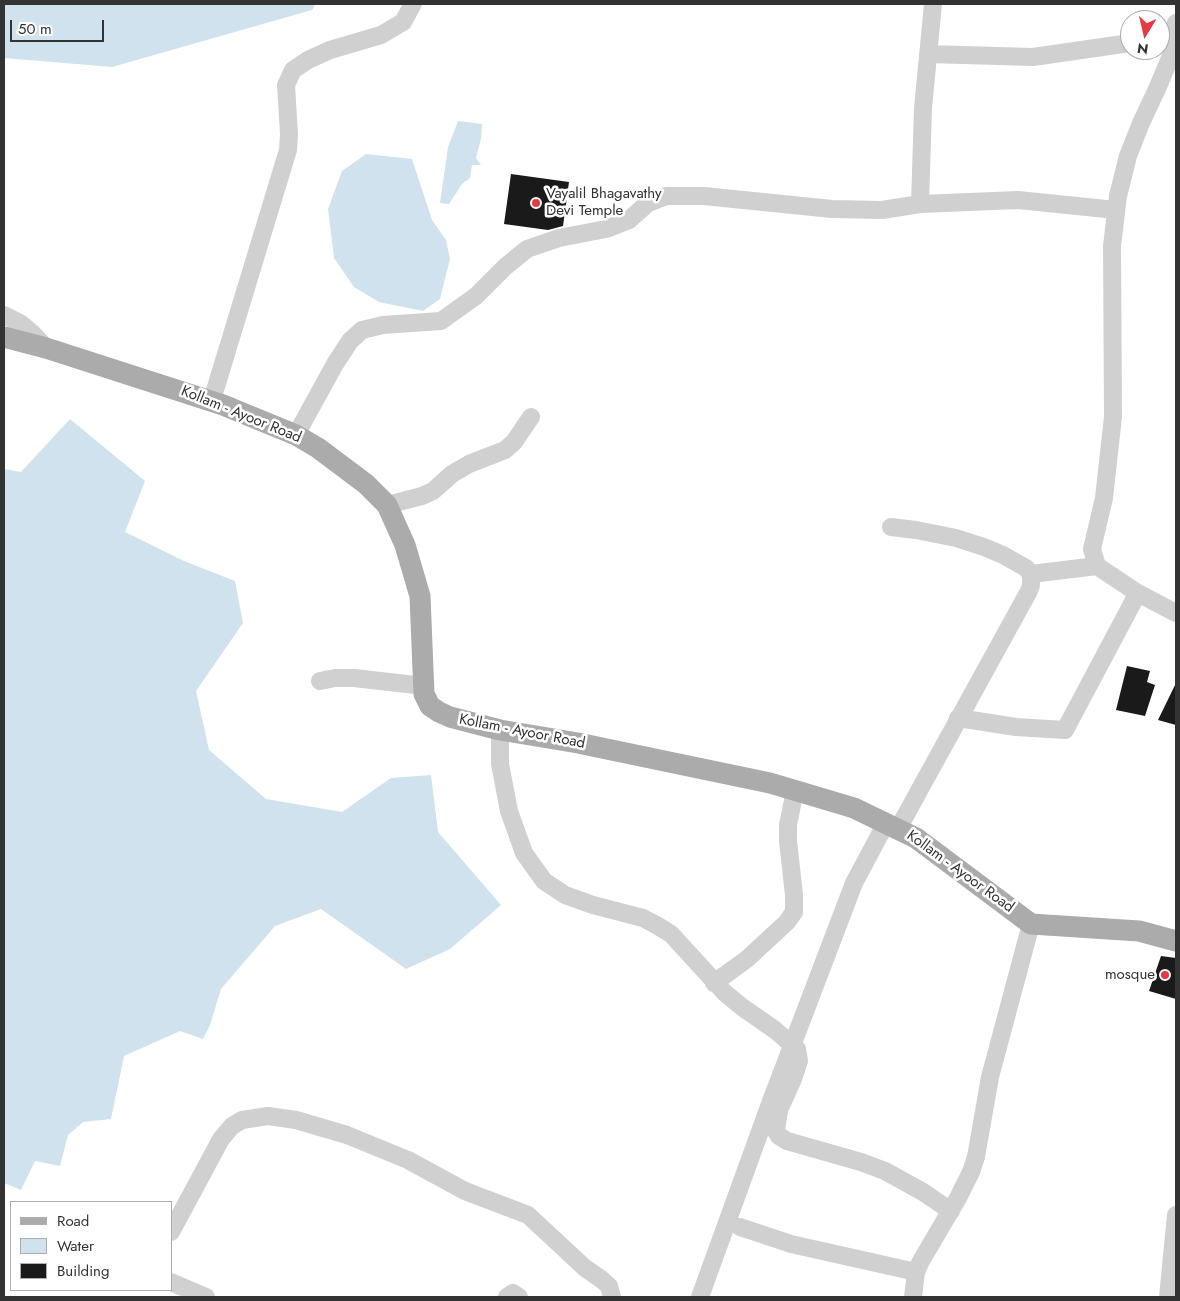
<!DOCTYPE html>
<style>
body{margin:0}
#map{position:relative;width:1180px;height:1301px;overflow:hidden;background:#fff;font-family:Jost,sans-serif}
canvas{display:block}
.frame{position:absolute;inset:0;border:5px solid #333;pointer-events:none}
.legend{position:absolute;left:10px;top:1201px;width:162px;height:90px;box-sizing:border-box;background:#fff;border:1px solid #adadad;margin:0;padding:6px 9px;list-style:none;font-size:15px;color:#333}
.legend li{display:flex;align-items:center;gap:10px;height:25px}
.legend b{width:25px;border:1px solid #adadad}
.north{position:absolute;left:1120px;top:10px;width:50px;height:50px;box-sizing:border-box;background:#fff;border:1px solid #adadad;border-radius:50%;rotate:189deg;font-size:14px;font-weight:700;line-height:20px;text-align:center;color:#333}
.north::after{content:'';display:block;margin:auto;width:18px;height:22px;background:#e63946;clip-path:polygon(50% 0,100% 100%,50% 72%,0 100%)}
.scale{position:absolute;left:10px;top:20px;width:94px;height:22px;box-sizing:border-box;border:2px solid #333;border-top:0;padding-left:6px;font-size:15px;line-height:18px;white-space:nowrap;color:#333;-webkit-text-stroke:4px #fff;paint-order:stroke}
</style>
<div id="map">
<canvas width="1180" height="1301"></canvas>
<div class="frame"></div>
<ul class="legend">
<li><b style="height:6px;background:#ababab"></b>Road</li>
<li><b style="height:14px;background:#cfe2ee"></b>Water</li>
<li><b style="height:14px;background:#1a1a1a"></b>Building</li>
</ul>
<div class="north">N</div>
<div class="scale">50 m</div>
</div>
<script>
const context = document.querySelector('canvas').getContext('2d');
context.lineJoin = 'round';
function fill(path, color) {
  context.fillStyle = color;
  context.fill(path, 'evenodd');
}
function shape(rows) {
  const path = new Path2D();
  for (const r of rows) {
    path.moveTo(r[0], r[1]);
    for (let i = 2; i < r.length; i += 2) path.lineTo(r[i], r[i + 1]);
  }
  return path;
}
function trace(path, color, width, dash) {
  context.strokeStyle = color;
  context.lineWidth = width;
  context.lineCap = dash ? 'butt' : 'round';
  context.setLineDash(dash || []);
  context.stroke(path);
}
function write(font, color, halo, rows, align = 'center') {
  context.font = font + ' Jost,sans-serif';
  context.lineWidth = 5;
  context.setLineDash([]);
  context.textBaseline = 'middle';
  context.strokeStyle = halo;
  context.fillStyle = color;
  for (const [text, x, y, turn = 0] of rows) {
    context.save();
    context.translate(x, y);
    context.rotate((+turn || 0) * Math.PI / 180);
    context.textAlign = isNaN(turn) ? turn : align;
    if (halo) context.strokeText(text, 0, 0);
    context.fillText(text, 0, 0);
    context.restore();
  }
}
const water = shape([
 [4,4,316,4,312,10,112,67,4,58],
 [458,121,482,124,481,139,476,158,481,165,472,165,470,178,462,184,449,204,440,203,448,147],
 [366,154,412,159,432,220,446,240,450,259,440,299,423,311,379,302,354,287,334,258,328,209,342,171],
 [70,419,145,481,125,532,184,561,235,581,243,623,196,691,209,750,266,799,342,812,391,778,431,775,438,832,501,905,450,949,406,969,321,909,275,926,221,989,210,1025,203,1039,180,1031,124,1056,111,1119,83,1122,68,1135,60,1166,35,1161,21,1190,4,1183,4,469,21,472]
]);
const building = shape([
 [511,174,569,182,563,226,548,230,504,224],
 [1127,666,1150,671,1147,682,1155,685,1145,716,1116,710],
 [1176,683,1176,725,1158,720],
 [1161,956,1176,958,1176,999,1149,991]
]);
const minor = shape([
 [1176,23,1173,51,1157,89,1141,123,1128,156,1118,196,1112,246,1113,417,1104,498,1092,549,1097,566,1136,592,1176,613],
 [928,54,1033,57,1130,43],
 [920,204,923,108,933,4],
 [4,315,20,323,32,333,46,348],
 [212,400,288,150,289,134,286,85,293,70,308,60,330,50,381,35,403,22,413,4],
 [296,435,335,364,350,341,362,330,383,325,441,321,476,296,505,267,527,249,559,238,606,229,629,220,648,203,666,196,704,196,832,209,882,210,920,204,1018,200,1116,210],
 [387,505,422,496,433,491,452,474,469,464,505,450,514,442,531,417],
 [891,527,916,530,956,538,984,547,1003,555,1026,568,1031,574,1031,585,1029,591,898,829],
 [1031,574,1097,566],
 [320,681,335,678,354,678,424,686],
 [958,718,1016,727,1065,730,1133,602,1136,592],
 [500,730,500,764,509,811,524,853,544,881,565,895,593,905,643,918,658,926,671,934,725,993,742,1007,775,1030,797,1049,799,1061,793,1079,779,1110,776,1131,779,1136,787,1141,861,1162,885,1171,923,1192,951,1211],
 [714,983,747,959,787,922,794,912,794,895,788,841,788,825,795,790],
 [740,1227,791,1244,916,1272],
 [171,1232,221,1139,232,1126,242,1120,268,1116,296,1120,347,1135,408,1160,465,1191,528,1215,585,1268,601,1279,609,1286,612,1297],
 [171,1282,206,1297],
 [507,1297,513,1293,519,1297],
 [700,1297,771,1101,854,883,886,823],
 [913,1297,916,1272,921,1261,958,1198,971,1172,976,1157,990,1077,1031,924],
 [1168,1297,1176,1215]
]);
const major = shape([
 [4,337,46,348,223,405,296,435,318,448,366,484,387,505,405,545,420,596,424,694,430,706,439,712,450,717,500,730,578,743,770,783,854,808,916,838,1031,924,1139,931,1176,941]
]);
const markers = [
 [536,203,5,"#e63946"],
 [1165,975,5,"#e63946"]
];
const poiNames = [
 ["Vayalil Bhagavathy",546,194],
 ["Devi Temple",546,211],
 ["mosque",1155,975,"right"]
];
const streetNames = [
 ["Kollam - Ayoor Road",241,415,22],
 ["Kollam - Ayoor Road",522,732,11],
 ["Kollam - Ayoor Road",960,872,36]
];
fill(water, '#cfe2ee');
fill(building, '#1a1a1a');
trace(minor, '#d0d0d0', 18);
trace(major, '#ababab', 21);
for (const [x, y, r, color] of markers) {
  const dot = new Path2D();
  dot.arc(x, y, r, 0, 2 * Math.PI);
  context.fillStyle = color;
  context.fill(dot);
  trace(dot, '#fff', 2);
}
write('15px', '#333', '#fff', poiNames, 'left');
write('15px', '#333', '#fff', streetNames);
</script>
